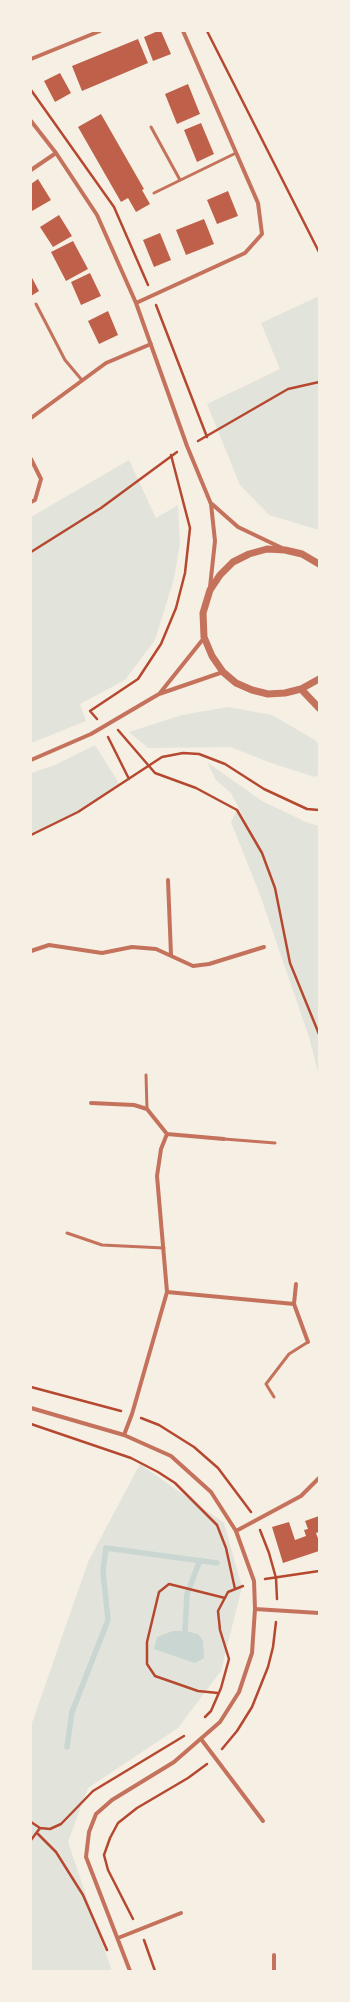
<!DOCTYPE html>
<style>
body{margin:0}
#map{position:relative;width:350px;height:2002px;overflow:hidden;background:#f6efe4;font-family:"Source Sans 3",sans-serif}
canvas{display:block}
.frame{position:absolute;inset:0;border:32px solid #f6efe4;pointer-events:none}
</style>
<div id="map">
<canvas width="350" height="2002"></canvas>
<div class="frame"></div>
</div>
<script>
const context = document.querySelector('canvas').getContext('2d');
context.lineJoin = 'round';
function fill(path, color) {
  context.fillStyle = color;
  context.fill(path, 'evenodd');
}
function shape(rows) {
  const path = new Path2D();
  for (const r of rows) {
    path.moveTo(r[0], r[1]);
    for (let i = 2; i < r.length; i += 2) path.lineTo(r[i], r[i + 1]);
  }
  return path;
}
function trace(path, color, width, dash) {
  context.strokeStyle = color;
  context.lineWidth = width;
  context.lineCap = dash ? 'butt' : 'round';
  context.setLineDash(dash || []);
  context.stroke(path);
}
const green = shape([
 [319,296,319,530,269,515,240,485,207,404,280,369,261,323],
 [129,460,156,518,178,505,180,543,174,579,155,640,125,680,80,704,86,721,31,743,31,517],
 [228,707,272,715,315,740,319,744,319,775,315,777,274,764,230,747,148,748,129,732,182,715],
 [95,745,120,785,78,812,31,835,31,773,55,765],
 [207,762,262,801,306,822,319,826,319,1076,309,1037,259,892,231,822,237,810,246,822,231,793,216,780],
 [140,1464,224,1523,242,1587,221,1671,178,1728,88,1788,68,1842,112,1971,31,1971,31,1726,88,1562]
]);
const water = shape([
 [173,1631,185,1631,198,1634,203,1641,204,1658,195,1663,154,1649,157,1637]
]);
const stream = shape([
 [185,1631,187,1594,200,1560],
 [67,1747,72,1712,108,1620,103,1571,106,1548,217,1563]
]);
const building = shape([
 [158,31,161,31,171,54,153,61,144,37],
 [138,39,148,63,82,91,72,66],
 [60,73,71,93,55,102,44,81],
 [188,84,200,114,177,124,165,94],
 [101,114,144,189,142,190,150,204,136,212,128,198,121,202,78,127],
 [201,123,214,154,197,162,184,130],
 [38,179,51,200,32,211,31,184],
 [228,191,238,216,217,224,207,200],
 [59,215,72,236,53,247,40,227],
 [204,219,214,244,186,255,176,230],
 [160,233,171,260,154,267,143,240],
 [73,241,88,269,66,281,51,252],
 [90,273,101,296,81,305,71,282],
 [31,276,39,291,31,296],
 [108,311,118,335,99,344,88,321],
 [319,1516,319,1532,316,1533,319,1541,319,1551,283,1563,272,1527,289,1522,295,1540,306,1536,304,1530,308,1529,305,1521]
]);
const path = shape([
 [207,31,319,252],
 [31,90,114,207,148,285],
 [156,305,207,437],
 [198,441,288,389,319,382],
 [31,552,101,508,177,452],
 [97,719,90,711,138,679,161,644,176,608,185,573,190,528,171,455],
 [118,730,155,773,196,788,237,810,262,853,275,888,290,963,319,1034],
 [108,737,129,779],
 [31,835,78,812,162,757,183,753,199,754,225,764,264,789,307,809,319,810],
 [31,1387,121,1411],
 [141,1418,159,1425,194,1447,218,1468,251,1512],
 [31,1424,131,1458,158,1472,175,1483,217,1525,226,1548,235,1589],
 [260,1530,269,1553,276,1578,277,1599],
 [265,1579,319,1571],
 [218,1693,198,1691,155,1676,147,1664,147,1642,159,1592,169,1584,225,1598],
 [205,1717,211,1711,221,1688,229,1659,220,1630,218,1611,228,1592,243,1586],
 [222,1749,237,1731,252,1707,268,1667,273,1647,276,1622],
 [31,1822,40,1828,50,1829,61,1824,93,1791,184,1736],
 [37,1833,56,1852,83,1895,107,1950],
 [31,1840,40,1828],
 [133,1919,108,1870,104,1855,110,1838,118,1823,137,1808,188,1778,207,1764],
 [144,1940,155,1971]
]);
const service = shape([
 [151,127,180,180],
 [154,193,236,153],
 [36,304,65,360,81,379],
 [146,1075,147,1109],
 [224,1139,275,1143],
 [67,1233,102,1245,164,1248],
 [274,1397,266,1384,289,1354,308,1342]
]);
const minor = shape([
 [31,59,100,31],
 [31,121,56,153,97,215,136,303,187,446,211,504,215,541,210,587],
 [31,170,56,153],
 [136,303,245,253,262,234,258,203,183,31],
 [31,418,106,363,151,344],
 [31,459,41,479,35,500,31,502],
 [212,504,238,527,282,548],
 [160,693,204,638],
 [31,760,91,734,159,694,223,672],
 [168,880,171,955],
 [31,951,49,945,102,953,132,947,156,949,193,966,209,964,264,947],
 [91,1103,134,1105,147,1109,167,1134,161,1149,157,1176,167,1292,132,1414,124,1435],
 [167,1134,224,1139],
 [296,1284,294,1304,308,1342],
 [167,1292,294,1304],
 [31,1408,124,1435,171,1456,211,1492,236,1531,254,1581,255,1609,252,1653,239,1692,220,1722,174,1762,112,1800,96,1814,89,1832,86,1857,130,1971],
 [236,1531,301,1496,319,1478],
 [255,1609,319,1613],
 [201,1739,263,1821],
 [118,1938,181,1913],
 [274,1955,274,1971]
]);
const tertiary = shape([
 [319,564,302,554,285,550,267,549,249,554,233,562,220,575,210,590,203,613,204,637,212,656,223,672,236,683,252,690,268,694,285,693,301,689,319,679],
 [301,689,319,708]
]);
fill(green, '#e2e4dc');
fill(water, '#c9d6d2');
trace(stream, '#c9d6d2', 5.5);
fill(building, '#bf614a');
trace(path, '#b5482f', 2.5);
trace(service, '#c5725c', 3);
trace(minor, '#c5725c', 4);
trace(tertiary, '#c5725c', 7);
</script>
